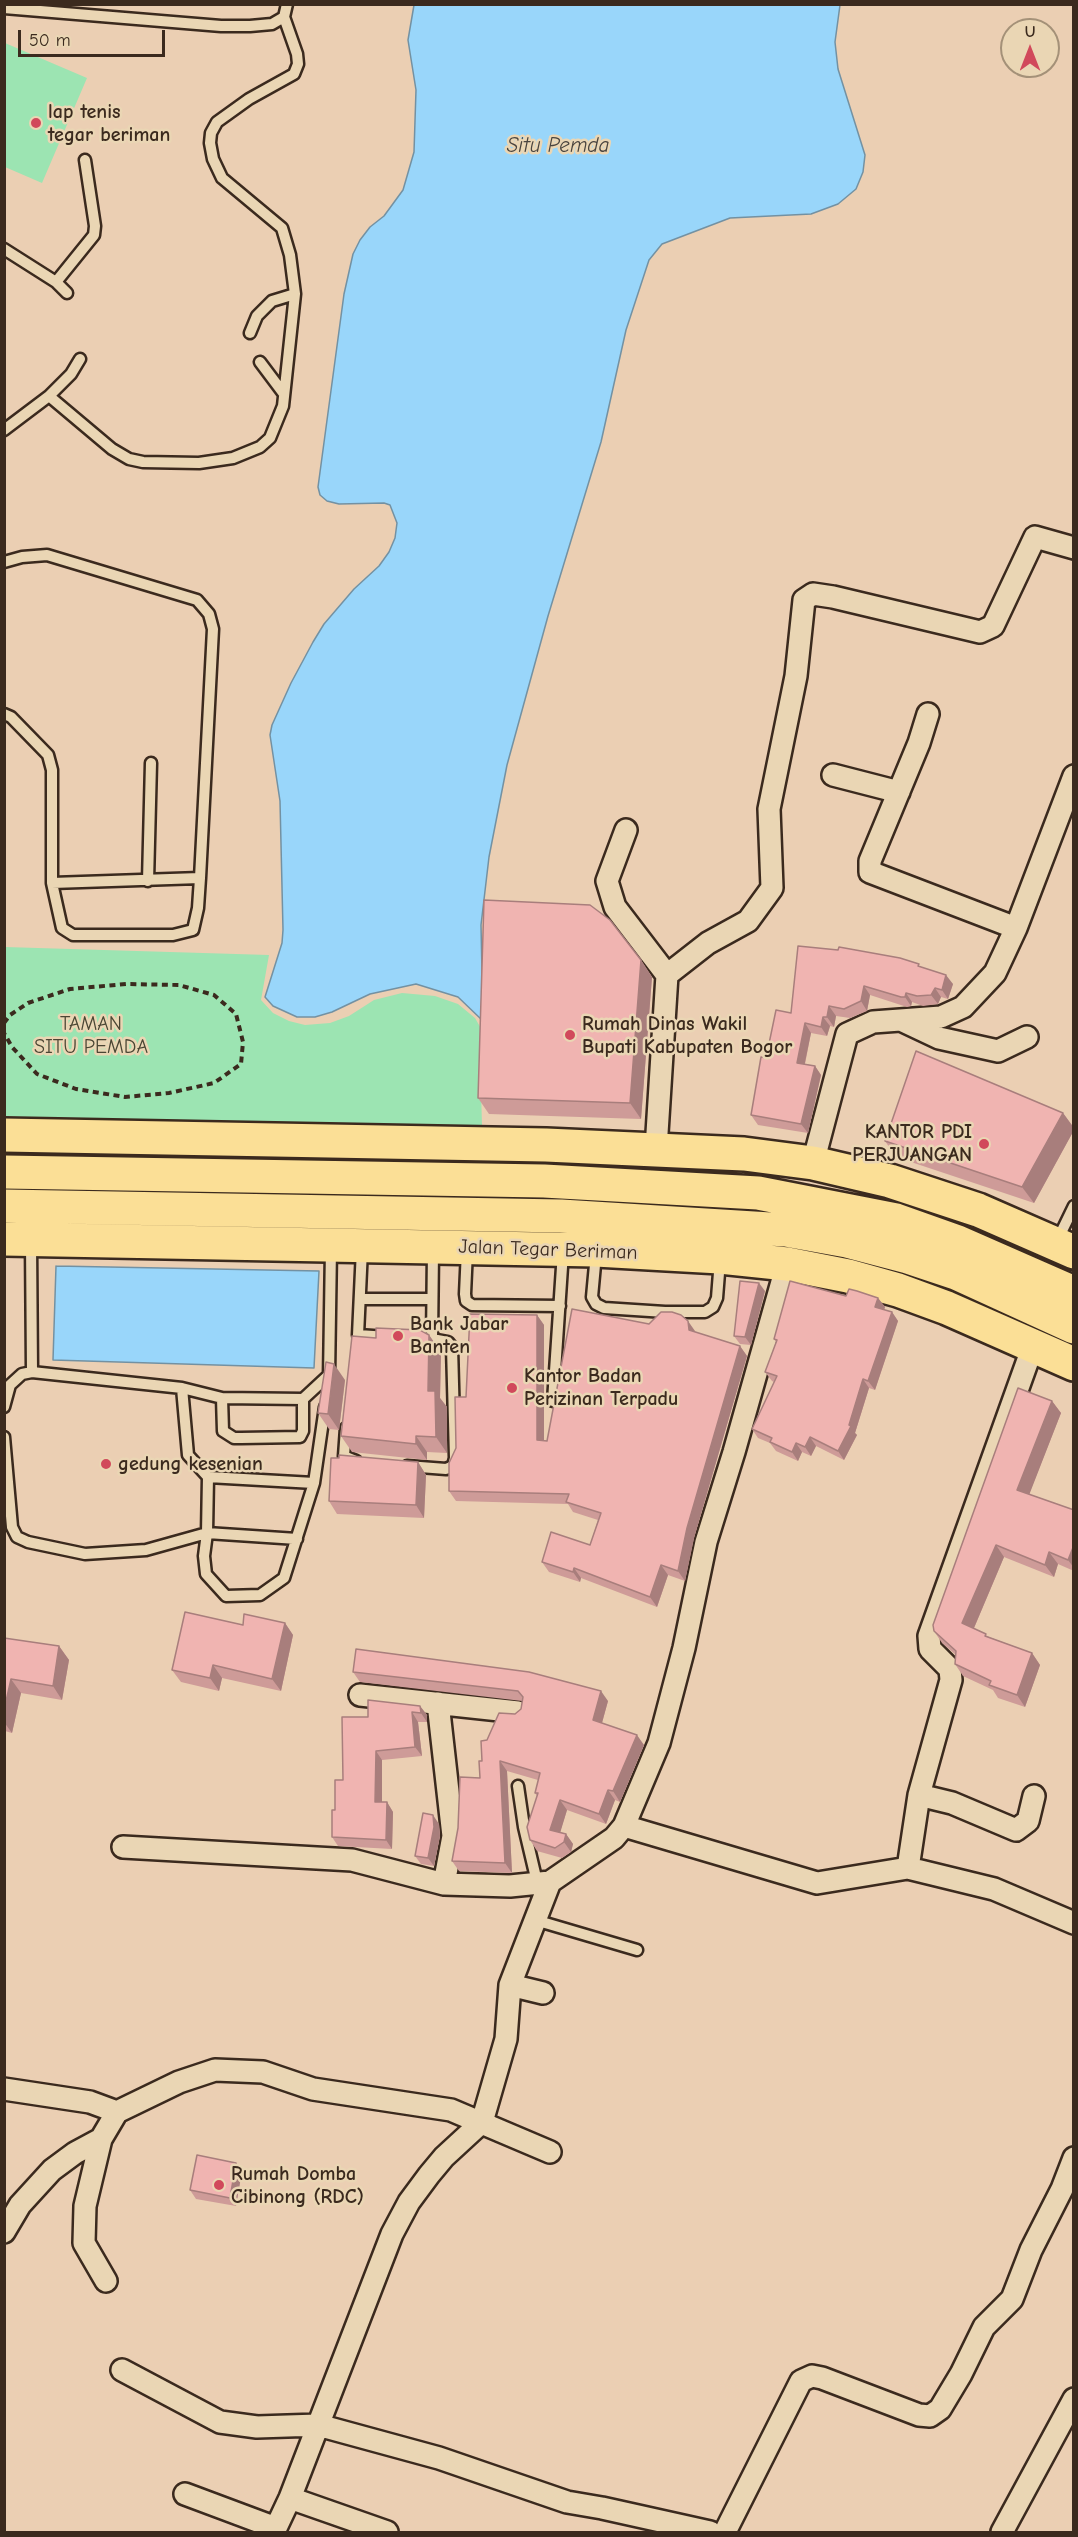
<!DOCTYPE html>
<style>
body{margin:0}
#map{position:relative;width:1078px;height:2537px;overflow:hidden;background:#ebcfb3;font-family:"Comic Neue",sans-serif}
canvas{display:block}
.frame{position:absolute;inset:0;border:6px solid #3b2a1e;pointer-events:none}
.north{position:absolute;left:1000px;top:18px;width:60px;height:60px;box-sizing:border-box;background:#ead6b4;border:2px solid #a49178;border-radius:50%;rotate:0deg;font-size:16px;font-weight:700;line-height:24px;text-align:center;color:#3b2a1e}
.north::after{content:'';display:block;margin:auto;width:21px;height:27px;background:#d1495b;clip-path:polygon(50% 0,100% 100%,50% 72%,0 100%)}
.scale{position:absolute;left:18px;top:30px;width:147px;height:27px;box-sizing:border-box;border:3px solid #3b2a1e;border-top:0;padding-left:8px;font-size:18px;line-height:21px;white-space:nowrap;color:#3b2a1e;-webkit-text-stroke:4px #ead6b4;paint-order:stroke}
</style>
<div id="map">
<canvas width="1078" height="2537"></canvas>
<div class="frame"></div>
<div class="north">U</div>
<div class="scale">50 m</div>
</div>
<script>
const context = document.querySelector('canvas').getContext('2d');
context.lineJoin = 'round';
function fill(path, color) {
  context.fillStyle = color;
  context.fill(path, 'evenodd');
}
function shape(rows) {
  const path = new Path2D();
  for (const r of rows) {
    path.moveTo(r[0], r[1]);
    for (let i = 2; i < r.length; i += 2) path.lineTo(r[i], r[i + 1]);
  }
  return path;
}
function trace(path, color, width, dash) {
  context.strokeStyle = color;
  context.lineWidth = width;
  context.lineCap = dash ? 'butt' : 'round';
  context.setLineDash(dash || []);
  context.stroke(path);
}
function write(font, color, halo, rows, align = 'center') {
  context.font = font + ' "Comic Neue",sans-serif';
  context.lineWidth = 5;
  context.setLineDash([]);
  context.textBaseline = 'middle';
  context.strokeStyle = halo;
  context.fillStyle = color;
  for (const [text, x, y, turn = 0] of rows) {
    context.save();
    context.translate(x, y);
    context.rotate((+turn || 0) * Math.PI / 180);
    context.textAlign = isNaN(turn) ? turn : align;
    if (halo) context.strokeText(text, 0, 0);
    context.fillText(text, 0, 0);
    context.restore();
  }
}
const green = shape([
 [5,43,87,78,42,183,5,167],
 [5,947,269,955,261,1000,273,1013,289,1021,305,1025,330,1023,349,1016,374,1000,402,993,435,996,458,1004,475,1018,483,1032,480,1052,482,1126,5,1122]
]);
const water = shape([
 [414,5,840,5,835,42,838,69,865,155,863,172,856,189,838,204,811,214,730,218,662,244,649,260,626,330,601,442,548,616,507,765,489,857,481,925,483,1021,458,997,416,984,370,994,332,1012,315,1017,297,1017,273,1006,265,997,282,943,283,930,280,801,270,735,272,725,291,683,313,642,324,624,354,589,379,566,389,552,395,538,397,523,390,505,384,503,339,504,327,501,320,495,318,487,344,294,353,254,360,240,370,227,384,216,403,190,414,152,416,90,408,40,414,5],
 [56,1266,319,1271,314,1368,53,1360,56,1266]
]);
const path = shape([
 [4,1023,10,1015,28,1003,70,989,126,984,179,985,214,995,236,1014,243,1042,241,1064,214,1083,169,1093,125,1097,76,1089,37,1074,12,1047,4,1033]
]);
const service = shape([
 [4,8,221,26,250,26,272,24,284,17,287,4],
 [4,249,56,282,67,293],
 [56,282,94,235,95,226,85,160],
 [250,333,257,316,272,301,295,294],
 [260,362,284,394],
 [49,396,112,449,129,459,143,462,199,463,233,458,260,447,270,438,283,406,295,294,290,255,282,228,222,178,213,159,210,143,211,133,217,122,249,99,294,74,298,64,297,54,284,17],
 [4,430,49,396,71,374,80,359],
 [4,562,22,557,47,555,197,600,209,614,213,629,200,878,198,908,193,930,173,935,73,935,62,928,52,883,52,770,48,755,11,717,4,714],
 [148,881,151,763],
 [52,883,200,878],
 [1057,1241,1074,1206],
 [31,1243,32,1372],
 [362,1249,358,1335,388,1337],
 [467,1250,465,1294,466,1301,472,1305,560,1306],
 [596,1254,592,1297,596,1304,604,1308,665,1312,705,1312,713,1307,717,1298,720,1260],
 [360,1299,431,1299],
 [428,1339,432,1339,433,1251],
 [329,1377,331,1248],
 [182,1388,188,1455,208,1477,207,1533,297,1539],
 [303,1399,303,1431,300,1437,241,1438,234,1438,223,1431,222,1398,303,1399,330,1374],
 [553,1401,563,1252],
 [4,1407,10,1385,22,1374,32,1372,182,1388,222,1398],
 [346,1428,344,1456,356,1461],
 [4,1437,12,1527,17,1537,28,1542,85,1554,146,1550,207,1533,204,1556,206,1574,226,1596,260,1595,284,1578,314,1483,325,1407],
 [407,1466,446,1469,453,1466,455,1458,452,1347,448,1342,432,1339],
 [208,1477,314,1483],
 [518,1786,524,1827,537,1882],
 [535,1920,637,1950]
]);
const minor = shape([
 [928,714,919,743,870,861,870,872,1016,928],
 [833,775,899,792],
 [626,830,607,881,615,907,667,975,656,1149],
 [667,975,708,943,748,921,772,888,769,809,796,676,804,600,813,594,833,597,980,632,993,626,1035,537,1074,548],
 [903,1021,939,1038,998,1051,1027,1037],
 [813,1163,847,1034,873,1022,941,1017,963,1007,995,973,1016,928,1074,776],
 [360,1695,518,1712],
 [438,1703,453,1836,444,1884],
 [919,1795,952,1803,1016,1830,1028,1821,1034,1796],
 [624,1826,817,1883,908,1868,994,1889,1074,1923],
 [123,1847,352,1860,444,1884,510,1886,550,1882],
 [908,1868,919,1795,951,1680,950,1669,930,1649,929,1636,1033,1346],
 [510,1985,543,1993],
 [4,2089,90,2102,117,2112],
 [4,2232,20,2205,52,2170,75,2153,101,2139],
 [106,2281,84,2243,85,2206,101,2139,117,2112,179,2082,215,2070,263,2072,313,2089,451,2110,550,2152],
 [122,2370,220,2422,257,2427,318,2425,439,2458,567,2502,602,2508,710,2532],
 [185,2494,276,2528],
 [290,2498,387,2532],
 [274,2532,290,2498,392,2234,409,2202,429,2175,444,2157,482,2122,506,2039,510,1985,550,1882,614,1838,624,1826,659,1743,684,1648,706,1542,734,1452,787,1264],
 [725,2532,801,2381,812,2376,822,2378,919,2415,930,2416,940,2409,961,2374,984,2327,1012,2299,1031,2250,1062,2189,1074,2158],
 [1002,2532,1074,2399]
]);
const primary = shape([
 [4,1135,546,1145,744,1154,813,1163,890,1181,978,1210,1074,1252],
 [4,1172,544,1181,758,1193,896,1220,958,1242,1074,1293],
 [4,1206,561,1216,786,1230,847,1241,908,1257,956,1273,1074,1327],
 [4,1239,596,1250,720,1257,787,1264,848,1276,898,1290,947,1308,1074,1364]
]);
const wall = shape([
 [798,946,921,967,953,984,948,999,941,997,938,1004,923,1006,912,1002,911,1006,907,1007,870,995,867,1011,850,1018,836,1016,834,1027,830,1026,827,1036,811,1033,805,1064,815,1066,821,1075,808,1133,758,1125,751,1115,766,1058,791,1013],
 [641,960,652,977,641,1119,489,1114,478,1098],
 [1063,1113,1074,1128,1074,1130,1034,1203,896,1157,885,1141],
 [765,1291,751,1345,740,1344,734,1336],
 [878,1298,885,1307,884,1310,892,1312,898,1321,875,1390,869,1388,855,1433,857,1435,844,1460,816,1446,811,1456,802,1452,798,1461,776,1451,770,1443,758,1438,752,1429,774,1382,772,1381,765,1372,776,1342,774,1339],
 [537,1315,544,1325,544,1440,547,1441,649,1324,695,1332,740,1346,747,1356,694,1538,685,1581,668,1575,657,1607,581,1578,580,1582,549,1572,542,1562,590,1545,598,1520,573,1512,568,1504,456,1501,449,1491,456,1448,466,1397],
 [429,1335,441,1352,440,1398,447,1407,447,1453,427,1452,427,1460,352,1452,341,1436,376,1338],
 [345,1380,339,1430,329,1429,318,1413],
 [1052,1401,1061,1413,1029,1494,1074,1510,1074,1571,1058,1564,1054,1577,1004,1557,974,1628,989,1637,1032,1653,1040,1665,1025,1707,998,1698,993,1690,963,1676,955,1664,956,1655,942,1643,934,1631],
 [418,1462,426,1475,424,1518,337,1514,329,1501],
 [285,1623,293,1635,281,1691,222,1678,219,1691,181,1682,172,1670,243,1625],
 [4,1638,59,1646,69,1660,62,1700,21,1693,12,1733,5,1731,4,1736],
 [353,1672,608,1701,602,1723,644,1745,620,1802,615,1800,606,1824,567,1810,560,1832,566,1834,573,1844,571,1852,562,1858,537,1851,530,1840,537,1796,535,1793,538,1780,507,1771,512,1873,459,1871,452,1861,480,1778,482,1761,487,1740,521,1709,522,1701,360,1682],
 [420,1706,427,1715,427,1722,418,1722,422,1756,382,1760,382,1802,387,1802,393,1812,392,1849,338,1846,332,1837,335,1810,343,1780,368,1717],
 [439,1824,440,1836,434,1866,421,1864,415,1856],
 [236,2163,242,2171,236,2206,196,2199,190,2190]
]);
const shadedWall = shape([
 [641,960,652,977,641,1119,630,1103],
 [946,975,953,984,948,999,942,990],
 [864,986,870,995,867,1011,861,1001],
 [935,988,941,997,938,1004,931,995],
 [906,993,912,1002,911,1006,905,997],
 [829,1006,836,1016,834,1027,827,1017],
 [823,1017,830,1026,827,1036,821,1027],
 [805,1023,811,1033,803,1072,797,1063],
 [815,1066,821,1075,808,1133,801,1124],
 [1063,1113,1074,1128,1074,1130,1034,1203,1022,1187],
 [759,1283,765,1291,751,1345,745,1337],
 [878,1298,885,1307,882,1316,875,1307],
 [892,1312,898,1321,875,1390,868,1381],
 [537,1315,544,1325,544,1450,537,1440],
 [688,1321,695,1331,696,1340,689,1330],
 [429,1335,441,1352,440,1398,447,1407,447,1453,436,1437,428,1391],
 [740,1346,747,1356,694,1538,685,1581,678,1571,687,1528],
 [334,1364,345,1380,339,1430,328,1414],
 [863,1379,869,1388,855,1433,857,1435,844,1460,838,1451,849,1425],
 [1052,1401,1061,1413,1026,1503,1017,1490],
 [416,1436,427,1452,427,1460,416,1444],
 [810,1437,816,1446,811,1456,805,1447],
 [796,1443,802,1452,798,1461,792,1452],
 [418,1462,426,1475,424,1518,416,1505],
 [996,1545,1004,1557,971,1635,962,1623],
 [1074,1545,1074,1568,1068,1560],
 [1049,1552,1058,1564,1054,1577,1045,1565],
 [661,1565,668,1575,657,1607,650,1597],
 [574,1568,581,1578,580,1582,573,1572],
 [285,1623,293,1635,281,1691,272,1679],
 [59,1646,69,1660,62,1700,53,1686],
 [1032,1653,1040,1665,1025,1707,1017,1695],
 [213,1665,222,1678,219,1691,210,1678],
 [11,1679,21,1693,12,1733,4,1722,4,1710],
 [601,1691,608,1701,600,1730,593,1720],
 [420,1706,427,1715,427,1722,421,1713],
 [412,1712,418,1722,422,1756,415,1747],
 [637,1735,644,1745,620,1802,613,1791],
 [376,1751,382,1760,382,1812,375,1802],
 [500,1761,507,1771,512,1873,505,1863],
 [608,1790,615,1800,606,1824,599,1814],
 [560,1800,567,1810,558,1840,550,1830],
 [387,1802,393,1812,392,1849,386,1840],
 [433,1815,439,1824,440,1836,434,1866,428,1858],
 [566,1834,573,1844,571,1852,564,1842],
 [236,2163,242,2171,236,2206,230,2198]
]);
const building = shape([
 [484,900,590,905,610,920,641,960,630,1103,478,1098,484,900],
 [798,946,838,950,839,947,900,958,919,964,918,966,946,975,942,990,935,988,931,995,917,996,906,993,905,997,901,997,864,986,861,1001,844,1009,829,1006,827,1017,823,1017,821,1027,805,1023,797,1063,815,1066,801,1124,751,1115,761,1057,766,1058,776,1010,791,1013,798,946],
 [916,1051,1063,1113,1022,1187,885,1141,916,1051],
 [740,1281,759,1283,745,1337,734,1336,740,1281],
 [790,1281,846,1296,849,1289,857,1291,878,1298,875,1307,892,1312,868,1381,863,1379,849,1425,851,1426,838,1451,810,1437,805,1447,796,1443,792,1452,770,1442,772,1438,752,1429,777,1376,765,1372,777,1340,774,1339,790,1281],
 [572,1309,649,1324,661,1312,672,1312,681,1315,688,1321,689,1330,740,1346,687,1528,678,1571,661,1565,650,1597,574,1568,573,1572,542,1562,551,1532,590,1545,601,1513,566,1502,569,1494,449,1491,449,1463,456,1448,455,1397,466,1397,470,1314,537,1315,537,1440,547,1441,572,1309],
 [376,1328,420,1330,429,1335,428,1391,435,1391,436,1437,416,1436,416,1444,341,1436,352,1336,376,1338,376,1328],
 [326,1362,334,1364,328,1414,318,1413,326,1362],
 [1018,1388,1052,1401,1017,1490,1074,1510,1074,1545,1068,1560,1049,1552,1045,1565,996,1545,962,1623,986,1634,985,1636,1032,1653,1017,1695,989,1685,991,1681,955,1664,956,1651,934,1631,933,1625,1018,1388],
 [339,1455,418,1462,416,1505,329,1501,331,1458,339,1458,339,1455],
 [185,1612,243,1625,244,1614,285,1623,272,1679,213,1665,210,1678,172,1670,185,1612],
 [4,1638,59,1646,53,1686,11,1679,4,1710,4,1638],
 [356,1649,529,1672,601,1691,593,1720,637,1735,613,1791,608,1790,599,1814,560,1800,550,1830,566,1834,564,1842,555,1848,530,1840,527,1827,538,1793,535,1793,540,1773,500,1761,505,1863,452,1861,458,1828,460,1777,480,1778,479,1761,482,1761,481,1741,487,1740,499,1713,515,1714,521,1709,523,1697,518,1691,353,1672,356,1649],
 [368,1700,420,1706,421,1713,412,1712,415,1747,376,1751,375,1802,387,1802,386,1840,332,1837,332,1810,335,1810,335,1780,343,1780,342,1717,368,1717,368,1700],
 [423,1813,433,1815,434,1827,428,1858,415,1856,423,1813],
 [197,2155,236,2163,230,2198,190,2190,197,2155]
]);
const markers = [
 [36,123,6,"#d1495b"],
 [570,1035,6,"#d1495b"],
 [984,1144,6,"#d1495b"],
 [398,1336,6,"#d1495b"],
 [512,1388,6,"#d1495b"],
 [106,1464,6,"#d1495b"],
 [219,2185,6,"#d1495b"]
];
const poiNames = [
 ["lap tenis",48,112],
 ["tegar beriman",48,135],
 ["Rumah Dinas Wakil",582,1024],
 ["Bupati Kabupaten Bogor",582,1047],
 ["KANTOR PDI",972,1132,"right"],
 ["PERJUANGAN",972,1155,"right"],
 ["Bank Jabar",410,1324],
 ["Banten",410,1347],
 ["Kantor Badan",524,1376],
 ["Perizinan Terpadu",524,1399],
 ["gedung kesenian",118,1464],
 ["Rumah Domba",231,2174],
 ["Cibinong (RDC)",231,2197]
];
const parkNames = [
 ["TAMAN",91,1024],
 ["SITU PEMDA",91,1047]
];
const streetNames = [
 ["Jalan Tegar Beriman",548,1250,2]
];
const waterNames = [
 ["Situ Pemda",558,146]
];
fill(green, '#9ce4b2');
fill(water, '#99d6fa');
trace(water, '#7391a2', 1.5);
trace(service, '#3b2a1e', 15);
trace(minor, '#3b2a1e', 26);
trace(primary, '#3b2a1e', 38);
trace(path, '#3b2a1e', 4, [6, 4.5]);
trace(service, '#ead6b4', 10);
trace(minor, '#ead6b4', 21);
trace(primary, '#fbdf96', 33);
fill(wall, '#ce9b98');
fill(shadedWall, '#a87e7c');
fill(building, '#f0b4b1');
trace(building, '#a87e7c', 1.5);
for (const [x, y, r, color] of markers) {
  const dot = new Path2D();
  dot.arc(x, y, r, 0, 2 * Math.PI);
  context.fillStyle = color;
  context.fill(dot);
  trace(dot, '#ead6b4', 2);
}
write('bold 20px', '#3b2a1e', '#ead6b4', poiNames, 'left');
write('20px', '#4a4634', '#ead6b4', parkNames);
write('20px', '#3b2a1e', '#ead6b4', streetNames);
write('italic 21px', '#49443f', '#ead6b4', waterNames);
</script>
